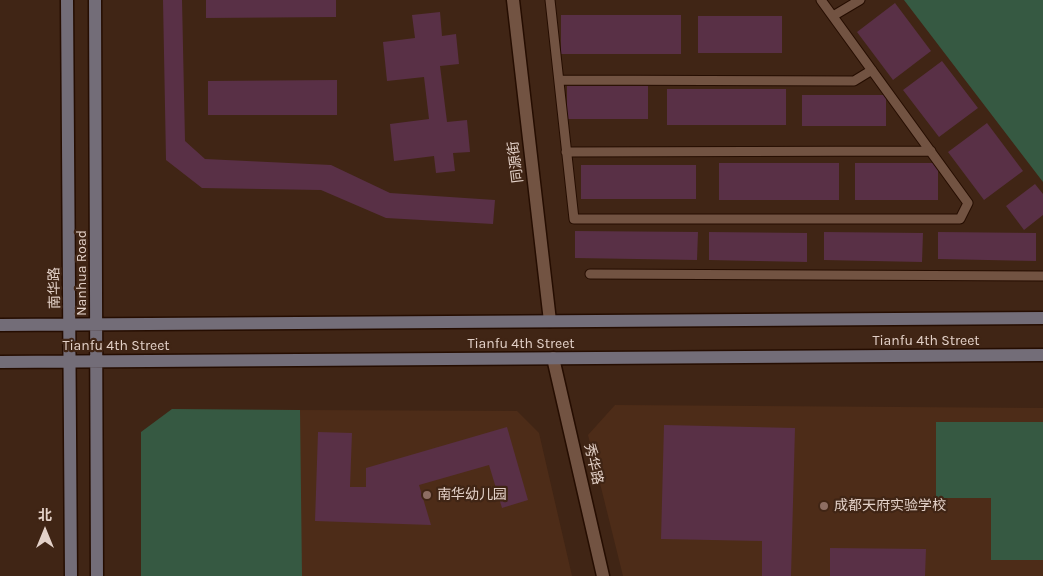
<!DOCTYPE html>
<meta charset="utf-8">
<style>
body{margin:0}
#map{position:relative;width:1043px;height:576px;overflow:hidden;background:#402515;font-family:Karla,"Noto Sans SC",sans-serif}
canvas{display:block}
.north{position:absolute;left:20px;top:506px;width:50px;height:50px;-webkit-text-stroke:4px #402515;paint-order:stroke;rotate:0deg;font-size:14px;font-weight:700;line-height:20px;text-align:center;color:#e3d1c8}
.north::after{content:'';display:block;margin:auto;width:18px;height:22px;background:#e3d1c8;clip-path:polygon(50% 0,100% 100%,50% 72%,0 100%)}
</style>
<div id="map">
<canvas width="1043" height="576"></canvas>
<div class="north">北</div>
</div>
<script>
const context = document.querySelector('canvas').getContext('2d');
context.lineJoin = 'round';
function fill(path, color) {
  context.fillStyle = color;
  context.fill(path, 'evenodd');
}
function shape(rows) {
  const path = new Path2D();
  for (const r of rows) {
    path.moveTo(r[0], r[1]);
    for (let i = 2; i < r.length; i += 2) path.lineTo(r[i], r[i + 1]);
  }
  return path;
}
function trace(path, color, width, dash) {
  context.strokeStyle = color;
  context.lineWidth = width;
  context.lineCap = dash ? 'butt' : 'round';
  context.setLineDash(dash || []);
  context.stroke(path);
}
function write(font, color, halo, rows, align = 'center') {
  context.font = font + ' Karla,"Noto Sans SC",sans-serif';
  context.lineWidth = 4.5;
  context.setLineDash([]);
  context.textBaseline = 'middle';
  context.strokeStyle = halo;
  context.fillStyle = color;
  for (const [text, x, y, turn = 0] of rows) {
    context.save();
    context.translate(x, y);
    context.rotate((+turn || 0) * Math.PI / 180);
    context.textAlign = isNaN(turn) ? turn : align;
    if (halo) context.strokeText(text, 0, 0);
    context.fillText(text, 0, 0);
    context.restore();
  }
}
const built = shape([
 [615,405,1043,408,1043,576,623,576,588,435],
 [300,410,517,411,539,433,572,576,300,576]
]);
const green = shape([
 [904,0,1043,0,1043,182],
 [172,409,300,410,302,576,141,576,141,432],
 [936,422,1043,422,1043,560,991,560,991,498,936,498]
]);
const building = shape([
 [163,0,182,0,185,141,205,159,331,165,390,193,495,200,493,224,386,218,321,190,202,188,166,160],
 [206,0,336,0,336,17,206,18],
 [895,3,931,51,893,80,857,32],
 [440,12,442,36,456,34,459,64,440,66,447,122,467,120,470,152,453,153,455,171,436,173,434,156,394,161,390,124,429,119,424,77,387,81,383,42,415,38,412,15],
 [561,15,681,15,681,54,561,54],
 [698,16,782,16,782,53,698,53],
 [942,61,978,108,939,137,903,90],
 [337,80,337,115,208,115,208,81],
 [567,86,648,86,648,119,567,119],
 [667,89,786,89,786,125,667,125],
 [802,95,886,95,886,126,802,126],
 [987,123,1023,171,984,200,948,152],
 [719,163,839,163,839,200,719,200],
 [855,163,938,163,938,200,855,200],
 [581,165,696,165,696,199,581,199],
 [1035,184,1043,194,1043,215,1024,230,1006,206],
 [575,231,698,232,697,260,575,258],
 [709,232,807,233,807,262,709,260],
 [824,232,923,233,922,262,824,260],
 [938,232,1036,233,1036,261,938,259],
 [664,425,795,428,791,576,762,576,762,541,661,539],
 [507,427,528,500,502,508,489,465,419,485,431,525,315,521,318,432,352,433,350,487,366,487,366,468],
 [830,548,926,549,925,576,830,576]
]);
const service = shape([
 [550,0,574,219,960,219,968,203,821,0],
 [833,16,860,0],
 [559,80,854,81,872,70],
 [566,152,931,151],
 [590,274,1043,276]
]);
const minor = shape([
 [513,0,550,321]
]);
const tertiary = shape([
 [553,358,603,576]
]);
const secondary = shape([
 [67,0,71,576],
 [95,0,97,576],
 [0,325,1043,318],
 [0,362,1043,355]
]);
const markers = [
 [427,495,5,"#8d6e63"],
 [824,506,5,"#8d6e63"]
];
const streetNames = [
 ["同源街",516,162,-97],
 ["Nanhua Road",82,273,-90],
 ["南华路",55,288,-91],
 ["Tianfu 4th Street",926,341],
 ["Tianfu 4th Street",521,344],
 ["Tianfu 4th Street",116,346],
 ["秀华路",593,464,77]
];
const poiNames = [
 ["南华幼儿园",437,495],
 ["成都天府实验学校",834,506]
];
fill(built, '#4d2c18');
fill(green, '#365942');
fill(building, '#593046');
trace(service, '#250d01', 11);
trace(minor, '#250d01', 15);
trace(tertiary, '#250d01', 15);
trace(secondary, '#250d01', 15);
trace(service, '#725342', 9);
trace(minor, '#725342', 12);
trace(tertiary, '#725342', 12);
trace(secondary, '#736d78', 12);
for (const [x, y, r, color] of markers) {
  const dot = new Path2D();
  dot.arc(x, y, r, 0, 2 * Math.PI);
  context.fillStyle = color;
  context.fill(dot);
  trace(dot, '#402515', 2);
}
write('14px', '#e3d1c8', '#402515', streetNames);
write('14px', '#e3d1c8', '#402515', poiNames, 'left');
</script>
